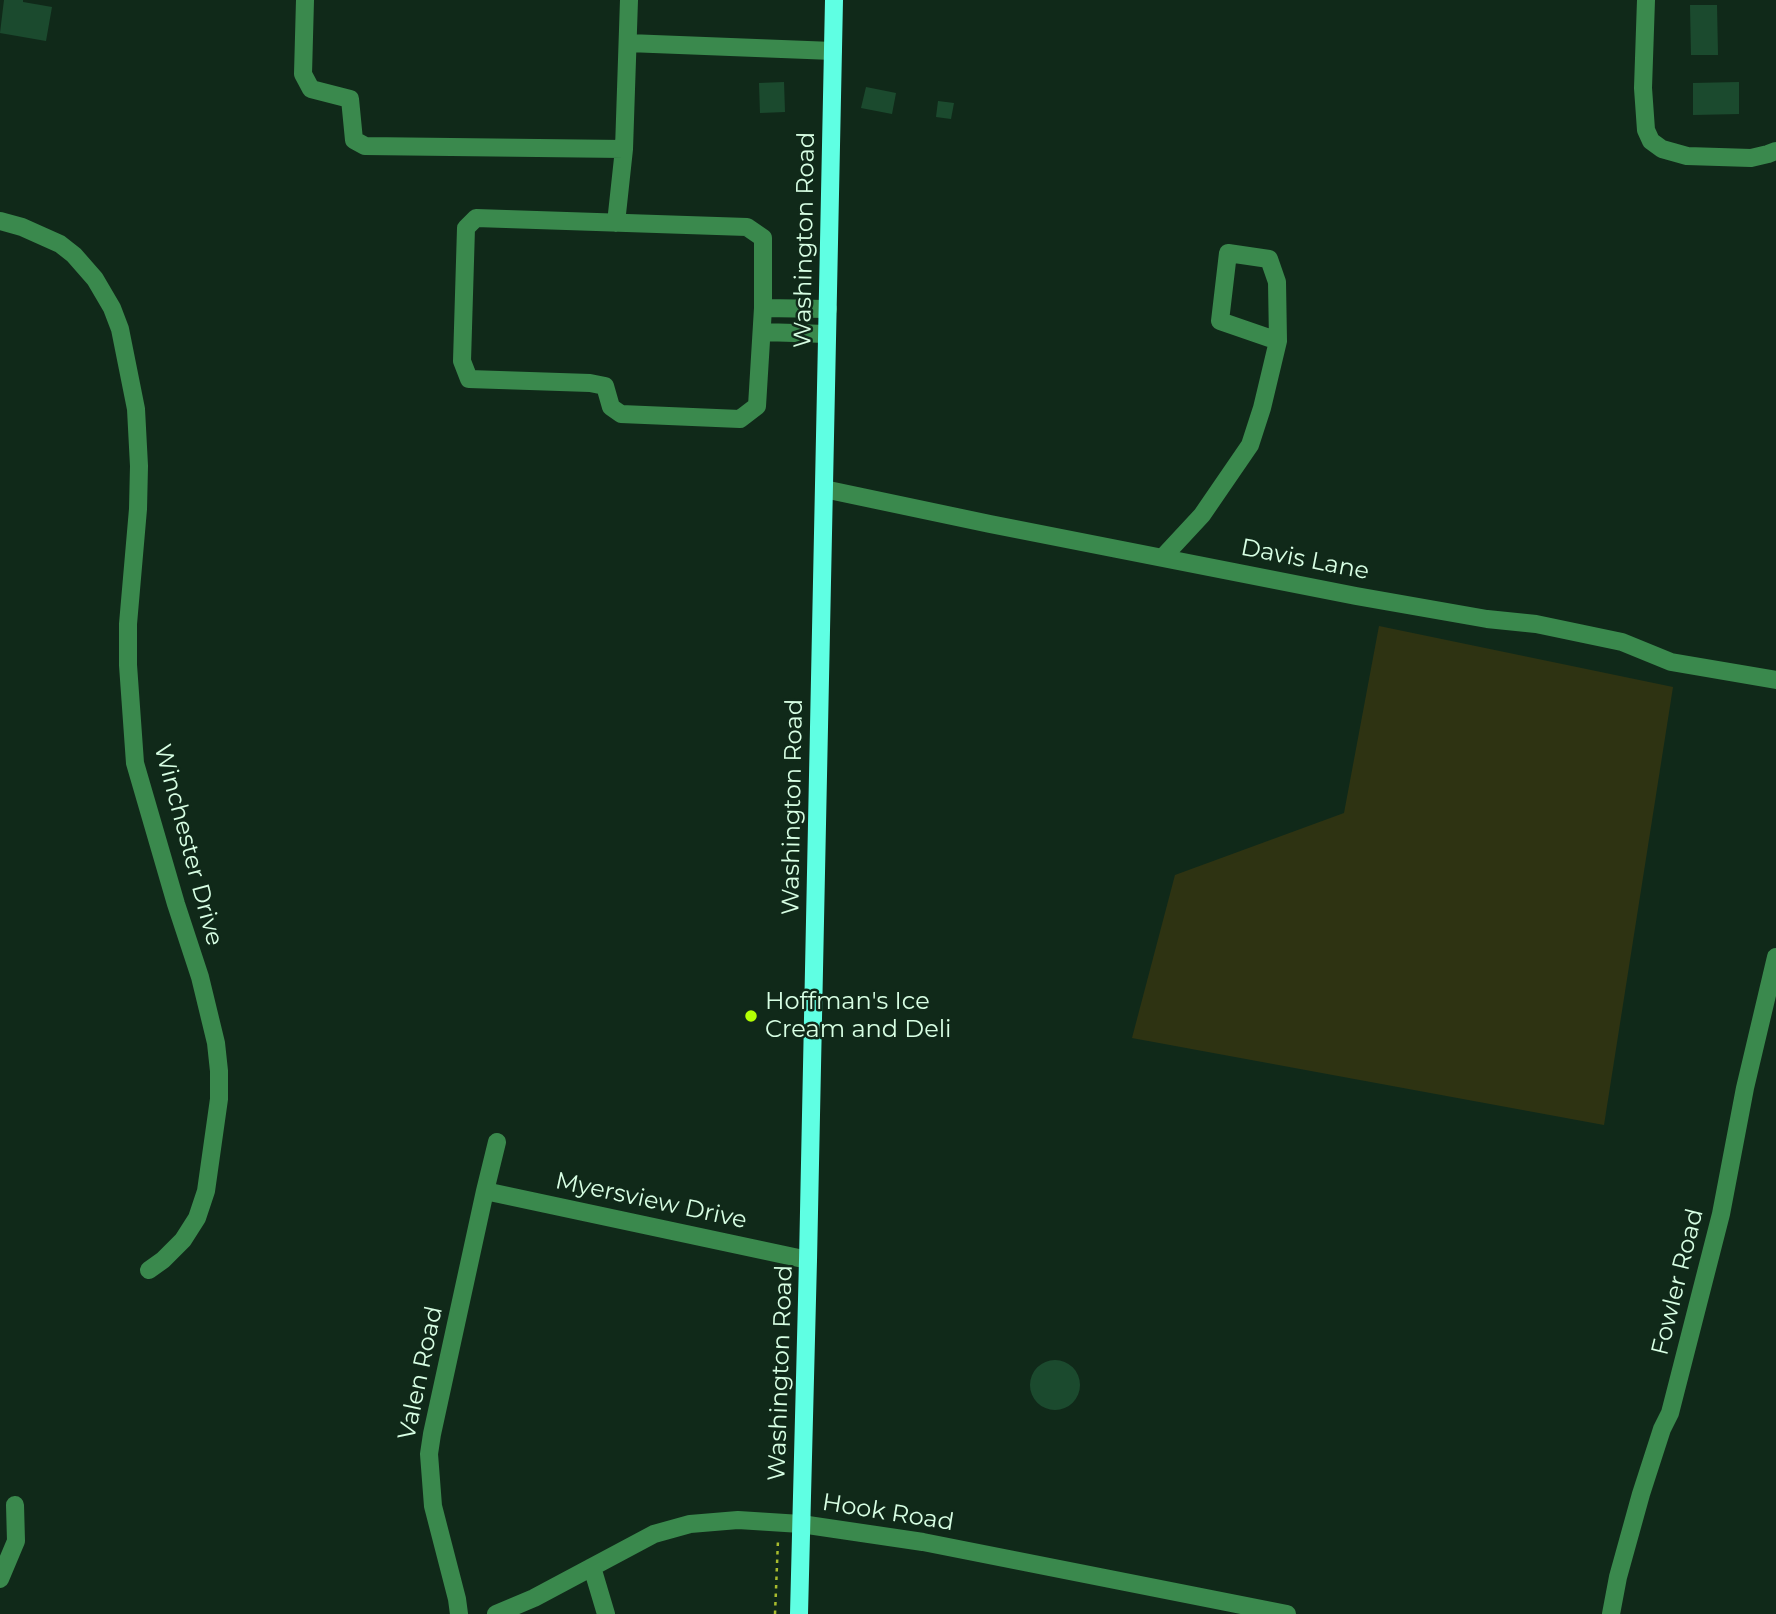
<!DOCTYPE html>
<style>
body{margin:0}
canvas{display:block;background:#102919}
</style>
<canvas width="1776" height="1614"></canvas>
<script>
const context = document.querySelector('canvas').getContext('2d');
context.lineJoin = 'round';
function fill(path, color) {
  context.fillStyle = color;
  context.fill(path, 'evenodd');
}
function shape(rows) {
  const path = new Path2D();
  for (const r of rows) {
    if (r.length === 3) {
      path.moveTo(r[0] + r[2], r[1]);
      path.arc(r[0], r[1], r[2], 0, 2 * Math.PI);
      continue;
    }
    path.moveTo(r[0], r[1]);
    for (let i = 2; i < r.length; i += 2) path.lineTo(r[i], r[i + 1]);
  }
  return path;
}
function trace(path, color, width, dash) {
  context.strokeStyle = color;
  context.lineWidth = width;
  context.lineCap = dash ? 'butt' : 'round';
  context.setLineDash(dash || []);
  context.stroke(path);
}
function write(font, color, halo, rows, align = 'center') {
  context.font = font + ' Montserrat,sans-serif';
  context.lineWidth = 5;
  context.setLineDash([]);
  context.textBaseline = 'middle';
  context.strokeStyle = halo;
  context.fillStyle = color;
  for (const [text, x, y, turn = 0] of rows) {
    context.save();
    context.translate(x, y);
    context.rotate((+turn || 0) * Math.PI / 180);
    context.textAlign = isNaN(turn) ? turn : align;
    if (halo) context.strokeText(text, 0, 0);
    context.fillText(text, 0, 0);
    context.restore();
  }
}
const green = shape([
 [1379,626,1673,687,1604,1125,1132,1038,1175,875,1344,813]
]);
const building = shape([
 [4,0,23,0,23,2,52,7,46,41,0,33],
 [1690,5,1717,5,1718,55,1691,55],
 [784,82,785,112,760,113,759,83],
 [1739,82,1739,114,1693,115,1693,83],
 [866,87,896,93,892,114,861,108],
 [938,101,954,103,951,119,936,117],
 [1055,1385,25]
]);
const path = shape([
 [775,1614,778,1540]
]);
const minor = shape([
 [305,0,303,74,311,89,350,99,354,140,365,146,624,149,629,0],
 [1646,0,1643,88,1646,130,1651,141,1662,149,1687,156,1751,158,1768,154,1776,151],
 [628,43,833,51],
 [0,221,22,227,60,244,74,255,95,279,112,308,120,329,136,409,139,466,138,509,128,624,128,665,135,763,176,904,200,977,216,1043,219,1071,219,1099,206,1191,197,1218,183,1240,163,1260,149,1270],
 [616,223,624,149],
 [763,308,757,406,740,419,621,414,611,407,605,386,590,383,469,379,462,361,466,228,476,218,747,227,763,238,763,308,828,309],
 [762,332,827,334],
 [824,489,990,524,1356,596,1487,619,1536,624,1622,642,1671,662,1776,680],
 [1163,557,1202,515,1250,445,1262,408,1278,341,1277,282,1269,259,1228,253,1220,321,1278,341],
 [485,1191,808,1260],
 [592,1567,606,1614],
 [0,1579,16,1541,15,1505],
 [459,1614,457,1599,433,1506,429,1454,432,1434,485,1191,497,1142],
 [496,1614,534,1598,654,1534,690,1524,738,1520,801,1524,923,1542,1287,1614],
 [1611,1614,1618,1577,1641,1494,1662,1429,1670,1413,1721,1214,1745,1088,1776,957]
]);
const major = shape([
 [799,1614,808,1260,834,0]
]);
const markers = [
 [751,1016,7,"#b4ff04"]
];
const streetNames = [
 ["Washington Road",805,240,-89],
 ["Davis Lane",1305,560,11],
 ["Washington Road",793,807,-89],
 ["Winchester Drive",188,845,75],
 ["Myersview Drive",651,1201,12],
 ["Fowler Road",1678,1282,-76],
 ["Valen Road",421,1373,-78],
 ["Washington Road",781,1373,-88],
 ["Hook Road",888,1513,9]
];
const poiNames = [
 ["Hoffman's Ice",765,1002],
 ["Cream and Deli",765,1030]
];
fill(green, '#2e3312');
fill(building, '#1b4a2e');
trace(path, '#a9bd2e', 2.5, [3.5, 5]);
trace(minor, '#3a894d', 18);
trace(major, '#5fffe3', 18);
for (const [x, y, r, color] of markers) {
  const dot = new Path2D();
  dot.arc(x, y, r, 0, 2 * Math.PI);
  context.fillStyle = color;
  context.fill(dot);
  trace(dot, '#102919', 2.5);
}
write('24px', '#d8ffe4', '#102919', streetNames);
write('24px', '#d8ffe4', '#102919', poiNames, 'left');
</script>
